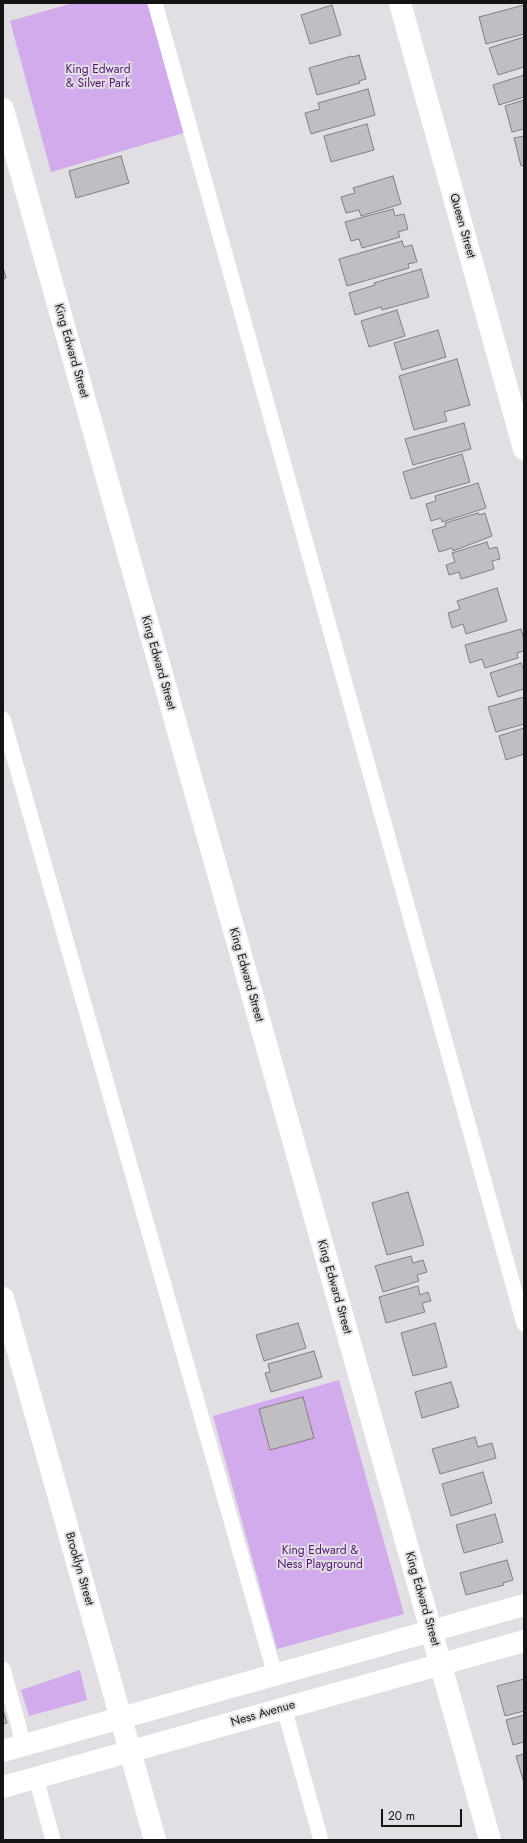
<!DOCTYPE html>
<style>
body{margin:0}
#map{position:relative;width:527px;height:1843px;overflow:hidden;background:#e1dfe3;font-family:Jost,sans-serif}
canvas{display:block}
.frame{position:absolute;inset:0;border:4px solid #151415;pointer-events:none}
.scale{position:absolute;left:381px;top:1809px;width:81px;height:18px;box-sizing:border-box;border:2px solid #151415;border-top:0;padding-left:5px;font-size:12px;line-height:14px;white-space:nowrap;color:#151415;-webkit-text-stroke:3px #e1dfe3;paint-order:stroke}
</style>
<div id="map">
<canvas width="527" height="1843"></canvas>
<div class="frame"></div>
<div class="scale">20 m</div>
</div>
<script>
const context = document.querySelector('canvas').getContext('2d');
context.lineJoin = 'round';
function fill(path, color) {
  context.fillStyle = color;
  context.fill(path, 'evenodd');
}
function shape(rows) {
  const path = new Path2D();
  for (const r of rows) {
    path.moveTo(r[0], r[1]);
    for (let i = 2; i < r.length; i += 2) path.lineTo(r[i], r[i + 1]);
  }
  return path;
}
function trace(path, color, width, dash) {
  context.strokeStyle = color;
  context.lineWidth = width;
  context.lineCap = dash ? 'butt' : 'round';
  context.setLineDash(dash || []);
  context.stroke(path);
}
function write(font, color, halo, rows, align = 'center') {
  context.font = font + ' Jost,sans-serif';
  context.lineWidth = 4;
  context.setLineDash([]);
  context.textBaseline = 'middle';
  context.strokeStyle = halo;
  context.fillStyle = color;
  for (const [text, x, y, turn = 0] of rows) {
    context.save();
    context.translate(x, y);
    context.rotate((+turn || 0) * Math.PI / 180);
    context.textAlign = isNaN(turn) ? turn : align;
    if (halo) context.strokeText(text, 0, 0);
    context.fillText(text, 0, 0);
    context.restore();
  }
}
const green = shape([
 [73,3,149,3,187,132,51,172,10,21],
 [339,1380,404,1614,277,1649,213,1416],
 [80,1670,87,1700,29,1716,21,1690]
]);
const building = shape([
 [332,5,341,35,310,44,301,15,332,5],
 [524,5,524,34,486,44,479,17,524,5],
 [524,37,524,67,498,75,489,48,524,37],
 [359,55,366,79,359,81,360,83,317,95,309,68,352,56,353,57,359,55],
 [524,75,524,97,499,105,493,85,524,75],
 [368,89,375,115,311,134,305,113,320,109,318,103,368,89],
 [524,100,524,129,512,132,505,106,524,100],
 [367,124,374,150,331,162,324,136,367,124],
 [524,136,524,165,521,166,514,138,524,136],
 [121,156,129,183,76,198,69,171,121,156],
 [393,176,401,204,361,216,359,210,346,213,341,197,355,193,353,188,393,176],
 [393,209,395,216,404,214,408,229,398,232,400,237,362,248,359,239,351,241,345,222,393,209],
 [402,241,404,247,412,245,417,262,408,264,409,268,347,286,339,259,402,241],
 [3,267,6,278,3,279,3,267],
 [421,269,429,297,382,310,381,307,355,315,349,293,375,285,374,283,421,269],
 [397,310,405,336,369,347,361,321,397,310],
 [438,330,446,357,402,370,394,343,438,330],
 [457,359,470,405,444,412,447,421,414,430,399,376,457,359],
 [464,423,471,449,413,465,405,439,464,423],
 [462,454,470,482,411,499,403,472,462,454],
 [478,483,486,508,442,522,441,518,431,521,426,504,436,501,435,496,478,483],
 [478,513,479,515,485,513,492,536,453,551,452,548,439,552,432,530,446,526,445,523,478,513],
 [487,542,489,549,497,547,500,559,492,561,494,569,461,579,459,572,449,575,446,565,455,562,452,553,487,542],
 [497,588,507,621,466,634,463,624,452,628,448,613,460,609,457,601,497,588],
 [521,629,524,640,524,651,517,653,518,658,485,668,482,659,470,663,465,645,521,629],
 [521,663,524,671,524,689,498,697,490,673,521,663],
 [524,697,524,724,496,732,488,707,524,697],
 [524,728,524,754,506,760,499,736,524,728],
 [408,1192,424,1245,387,1255,372,1203,408,1192],
 [411,1256,413,1263,423,1260,427,1272,417,1275,419,1281,383,1292,375,1266,411,1256],
 [418,1286,420,1295,428,1292,431,1301,422,1303,425,1312,386,1323,379,1297,418,1286],
 [298,1323,306,1348,264,1361,256,1335,298,1323],
 [435,1323,447,1367,413,1376,401,1333,435,1323],
 [314,1351,322,1377,271,1392,265,1373,270,1372,268,1364,314,1351],
 [451,1382,459,1407,422,1418,415,1392,451,1382],
 [303,1397,314,1438,270,1450,259,1409,303,1397],
 [475,1437,478,1447,492,1443,496,1458,440,1474,432,1449,475,1437],
 [483,1472,492,1503,451,1516,442,1484,483,1472],
 [495,1514,503,1542,464,1553,456,1525,495,1514],
 [507,1560,513,1580,503,1583,504,1585,466,1595,460,1573,507,1560],
 [524,1679,524,1711,505,1716,497,1686,524,1679],
 [3,1710,7,1723,3,1724,3,1710],
 [524,1715,524,1742,513,1745,506,1720,524,1715],
 [524,1754,524,1783,516,1756,524,1754]
]);
const service = shape([
 [155,3,524,1324],
 [3,719,275,1675],
 [3,1669,19,1727,22,1746],
 [284,1708,321,1840],
 [36,1778,53,1840]
]);
const minor = shape([
 [400,3,524,449],
 [3,109,490,1840],
 [3,1298,155,1840]
]);
const secondary = shape([
 [3,1751,524,1605],
 [3,1787,524,1641]
]);
const parkNames = [
 ["King Edward",98,70],
 ["& Silver Park",98,84],
 ["King Edward &",320,1551],
 ["Ness Playground",320,1565]
];
const streetNames = [
 ["Queen Street",462,226,74],
 ["King Edward Street",71,351,74],
 ["King Edward Street",158,663,74],
 ["King Edward Street",246,975,74],
 ["King Edward Street",334,1287,74],
 ["Brooklyn Street",79,1569,74],
 ["King Edward Street",422,1599,74],
 ["Ness Avenue",263,1714,-16]
];
fill(green, '#d2abed');
fill(building, '#c0bec2');
trace(building, '#827f83', 1);
trace(service, '#fff', 15);
trace(minor, '#fff', 22);
trace(secondary, '#fff', 22);
write('12px', '#551575', '#e1dfe3', parkNames);
write('12px', '#151415', '#e1dfe3', streetNames);
</script>
